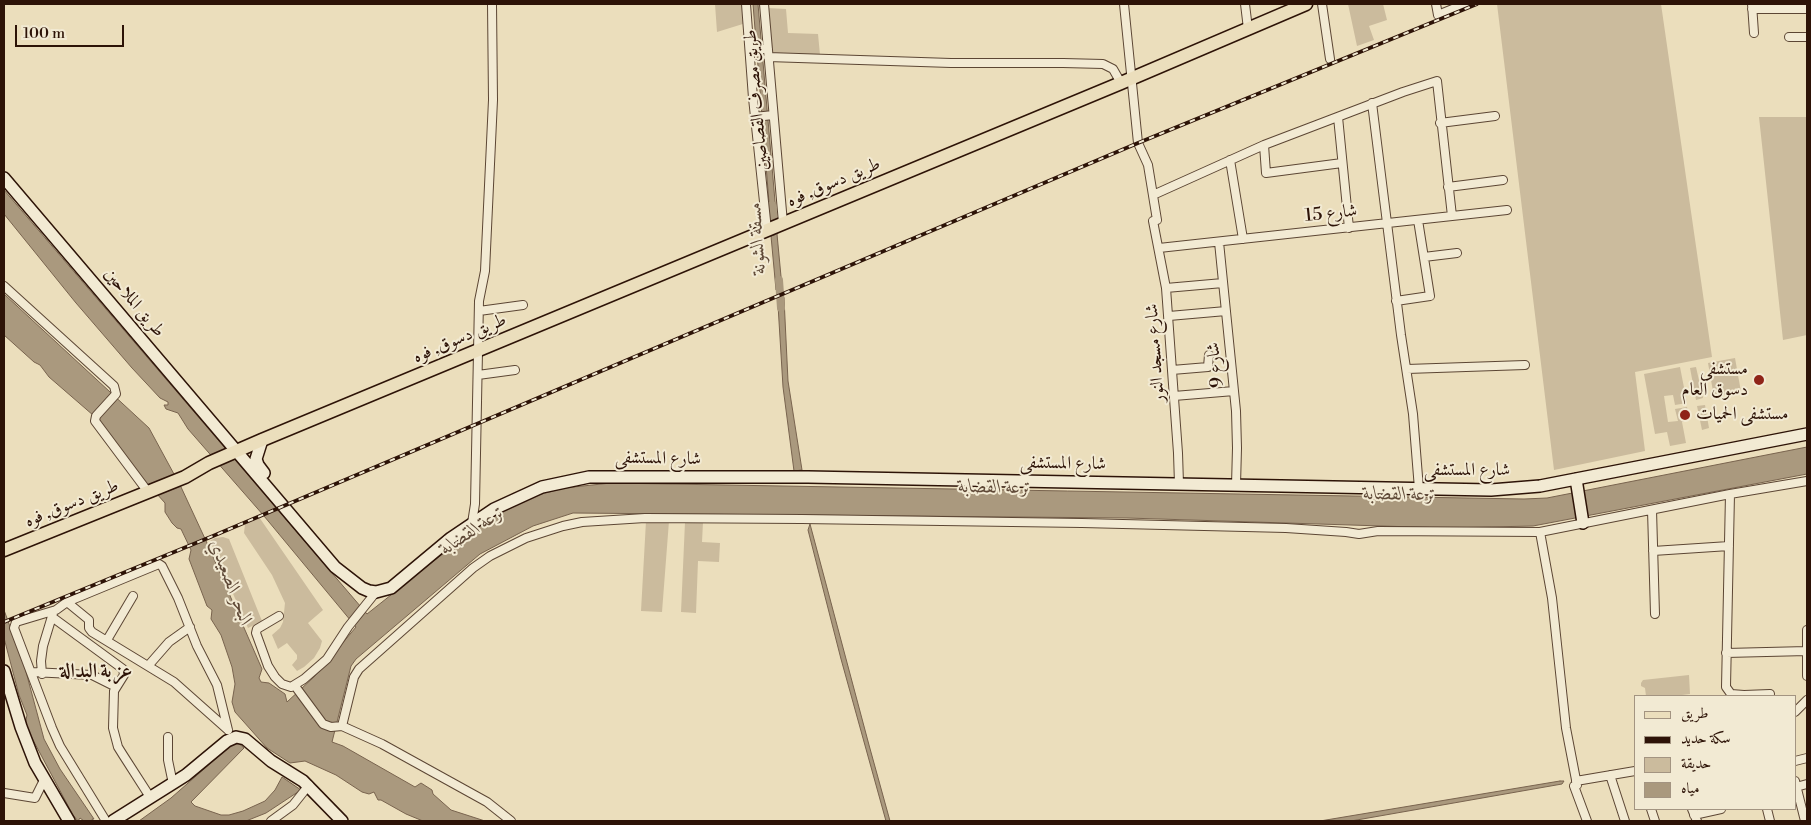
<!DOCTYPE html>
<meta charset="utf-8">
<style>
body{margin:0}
#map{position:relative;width:1811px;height:825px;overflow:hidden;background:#ebdebc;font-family:"Libre Bodoni",Amiri,serif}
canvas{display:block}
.frame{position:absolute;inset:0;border:5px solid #2d1307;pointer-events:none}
.legend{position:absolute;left:1634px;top:695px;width:162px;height:115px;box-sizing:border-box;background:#f2ead3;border:1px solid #a39481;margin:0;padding:6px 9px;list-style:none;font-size:15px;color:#2d1307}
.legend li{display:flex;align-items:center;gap:10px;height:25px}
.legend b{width:25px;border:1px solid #a39481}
.scale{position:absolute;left:15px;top:25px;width:109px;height:22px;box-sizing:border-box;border:2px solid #2d1307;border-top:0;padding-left:6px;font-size:15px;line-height:18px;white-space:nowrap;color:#2d1307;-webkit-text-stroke:4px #f2ead3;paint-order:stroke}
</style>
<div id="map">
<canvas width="1811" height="825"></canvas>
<div class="frame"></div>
<ul class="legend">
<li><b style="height:6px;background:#ebdebc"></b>طريق</li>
<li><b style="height:6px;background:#2d1307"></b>سكة حديد</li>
<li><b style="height:14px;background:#cbbb9d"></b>حديقة</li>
<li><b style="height:14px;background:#aa997e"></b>مياه</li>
</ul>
<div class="scale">100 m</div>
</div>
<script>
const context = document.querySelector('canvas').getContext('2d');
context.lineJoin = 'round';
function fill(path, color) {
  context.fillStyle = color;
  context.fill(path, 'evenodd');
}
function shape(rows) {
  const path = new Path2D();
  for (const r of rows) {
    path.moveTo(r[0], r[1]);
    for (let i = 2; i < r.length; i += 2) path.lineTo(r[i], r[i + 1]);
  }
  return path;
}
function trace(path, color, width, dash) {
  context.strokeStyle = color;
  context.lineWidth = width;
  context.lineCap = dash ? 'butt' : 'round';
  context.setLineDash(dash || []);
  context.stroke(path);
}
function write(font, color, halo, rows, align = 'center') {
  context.font = font + ' "Libre Bodoni",Amiri,serif';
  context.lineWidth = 4;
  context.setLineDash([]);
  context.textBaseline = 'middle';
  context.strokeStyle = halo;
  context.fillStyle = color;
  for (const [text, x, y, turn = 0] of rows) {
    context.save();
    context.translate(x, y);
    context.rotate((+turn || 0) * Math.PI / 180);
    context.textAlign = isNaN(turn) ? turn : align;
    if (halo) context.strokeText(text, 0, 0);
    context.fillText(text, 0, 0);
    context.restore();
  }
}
const green = shape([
 [715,4,744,4,746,23,717,32],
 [1348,4,1383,4,1387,20,1369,26,1374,40,1357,46],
 [1497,4,1661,4,1712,357,1635,372,1645,451,1554,470],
 [767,8,786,9,788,33,818,34,820,55,770,54],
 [1759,117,1807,117,1807,335,1783,340],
 [1735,358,1741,392,1714,397,1708,363],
 [1680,367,1687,403,1675,405,1673,395,1664,396,1668,422,1678,421,1675,409,1687,407,1690,420,1682,422,1686,443,1670,446,1667,432,1655,434,1644,374],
 [1696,367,1703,398,1696,400,1690,368],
 [1705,405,1709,428,1702,430,1697,406],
 [259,517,323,610,308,623,322,641,320,648,314,658,304,667,297,671,292,665,297,659,297,655,287,643,278,649,272,635,280,628,283,622,285,603,272,575,244,533,245,524],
 [646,521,669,521,662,612,641,611],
 [685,522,703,522,702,542,720,543,719,562,698,561,696,613,681,612],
 [223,537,229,539,262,621,248,628,210,541,215,538],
 [1689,675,1690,694,1674,696,1646,696,1645,688,1641,686,1641,683,1643,680]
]);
const water = shape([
 [753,4,758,4,776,213,770,215,753,4],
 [4,190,367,614,474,529,506,509,534,496,564,488,611,483,1524,499,1547,498,1807,447,1807,474,1533,526,1446,528,1127,518,573,513,533,526,480,554,356,659,351,666,332,742,343,746,415,787,421,783,432,790,433,794,451,810,485,821,423,821,406,814,381,800,378,800,374,792,369,794,362,792,336,775,305,761,290,763,267,748,235,712,232,702,235,684,232,667,221,635,211,619,212,610,207,606,189,559,191,550,181,529,177,528,172,523,165,512,165,503,121,454,101,422,49,377,40,365,34,362,4,335,4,294,149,428,181,487,207,543,262,669,259,678,261,682,269,683,285,694,287,702,315,676,356,627,264,516,188,429,178,413,166,409,164,405,168,405,168,402,160,398,132,368,76,303,4,214,4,190],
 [777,234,782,287,776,290,771,236,777,234],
 [784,298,788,381,802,470,794,471,783,387,778,305,778,300,784,298],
 [810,524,869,745,890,821,886,821,841,659,808,530,810,524],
 [4,610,25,668,44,739,60,769,94,819,92,819,93,821,84,821,80,818,78,821,73,815,25,725,27,715,19,695,4,638,4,610],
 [236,741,244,748,191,802,195,806,221,815,229,815,243,811,265,801,275,790,282,777,301,790,266,813,246,821,139,821,171,798,236,741],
 [1560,781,1564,781,1562,784,1351,821,1320,821,1560,781]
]);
const canal = shape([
 [772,205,775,231],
 [779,280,781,308]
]);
const street = shape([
 [746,4,753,98,767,230],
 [764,4,783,223],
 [1124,4,1138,143,1148,165,1157,220],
 [1245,4,1248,29],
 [1322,4,1330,59],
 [1436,4,1438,15,1465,4],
 [1752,4,1754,33],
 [1752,9,1807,9],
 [1789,37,1807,37],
 [750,49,768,49],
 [768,57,951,63,1063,63,1103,64,1113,69,1121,83],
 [1372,103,1401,335,1413,414,1419,489],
 [755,117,773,115],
 [1338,117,1349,228],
 [1440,123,1495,116],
 [1264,145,1266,173,1342,163],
 [1230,160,1243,239],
 [1448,187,1503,180],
 [1153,195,1264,145,1403,92,1437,81,1452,216],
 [1153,221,1166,288,1178,453,1179,484],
 [1219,242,1236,411,1237,448,1236,485],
 [1159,248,1507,210],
 [1424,257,1457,253],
 [4,286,114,386,116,394,96,416,95,421,148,492],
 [1166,288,1223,283],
 [1396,301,1430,296,1418,220],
 [479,311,523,305],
 [1169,316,1226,311],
 [1407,369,1525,365],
 [1172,370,1208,367,1209,355],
 [478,375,515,370],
 [1174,396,1234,391],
 [1730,494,1726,687,1731,694,1744,695,1770,694],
 [1652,510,1655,614],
 [472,523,475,504,479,301,485,271,493,100,492,4],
 [1540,532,1552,598,1566,728,1577,785],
 [1653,551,1729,546],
 [67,602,89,620,89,628,92,632,174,682,228,730],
 [279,616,257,629,256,633,268,666,275,677,282,684,291,687,304,679,327,659,348,627,376,592],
 [52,617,123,669,124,675,114,691,113,728,118,747,123,755,150,797],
 [1807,630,1807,676],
 [107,640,133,596],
 [1726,653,1807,651],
 [148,666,169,642,190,627],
 [32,672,92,675,116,687],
 [42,674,41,661,43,646,53,613],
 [295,686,323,724,331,727,342,726,382,744,487,802,511,821],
 [1795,712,1807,700],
 [342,726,354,677,359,669,473,568,490,556,526,538,563,526,582,522,645,518,802,519,1082,523,1286,528,1346,532,1359,534,1378,531,1540,532,1730,494,1807,481],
 [168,737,168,760,173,784],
 [1795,761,1807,758],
 [1610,775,1625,821],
 [1576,781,1635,771],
 [1795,781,1805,821],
 [1574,786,1587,821],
 [1796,787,1807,784],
 [4,793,35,798,44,780],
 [1651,809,1655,821],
 [1692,809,1697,821],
 [1767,809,1770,821],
 [1694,815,1721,809],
 [106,821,60,746,52,728,14,628,16,622,56,610,67,602,159,564,162,566,178,598,197,646,217,685,228,730],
 [271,821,293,805,309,785]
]);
const secondary = shape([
 [4,178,335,567,362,588,369,591,376,592,391,588,451,538,494,509,542,487,589,477,808,477,1491,490,1540,486,1807,434],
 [262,440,256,459,258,465,264,473],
 [1576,479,1583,523],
 [4,671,21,727,35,763,69,821],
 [113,821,186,775,227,741,236,737,245,739,271,761,303,781,342,821]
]);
const primary = shape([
 [4,550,185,477,209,463,262,440,1121,83,1306,4]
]);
const rail = shape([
 [4,622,213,536,1138,143,1477,4]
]);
const markers = [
 [1759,380,6,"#8f2418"],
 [1685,415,6,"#8f2418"]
];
const streetNames = [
 ["طريق مصرف القصاصين",757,100,-95],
 ["طريق دسوق, فوه",834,183,-23],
 ["شارع 15",1331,214,-6],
 ["طريق الملاحين",134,303,50],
 ["طريق دسوق, فوه",460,339,-23],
 ["شارع مسجد النور",1156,353,-94],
 ["شارع 9",1216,365,-96],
 ["شارع المستشفى",658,459,1],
 ["شارع المستشفى",1063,464,1],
 ["شارع المستشفى",1467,471],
 ["طريق دسوق, فوه",72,504,-22]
];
const poiNames = [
 ["مستشفى",1748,370],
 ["دسوق العام",1748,391],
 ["مستشفى الحميات",1696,415,"left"]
];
const waterNames = [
 ["مسقة الشونة",758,238,-94],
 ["ترعة القضابة",995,488,1],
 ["ترعة القضابة",1400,495,1],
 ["ترعة القضابة",473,531,-34],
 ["البحر الصعيدي",230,583,69]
];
const quarterNames = [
 ["عزبة البدالة",96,672]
];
fill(green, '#cbbb9d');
fill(water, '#aa997e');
trace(water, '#78634e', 1);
trace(canal, '#aa997e', 8);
trace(street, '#5c4634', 10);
trace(secondary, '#2d1307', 14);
trace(primary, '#2d1307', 15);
trace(street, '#f2ead3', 8);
trace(secondary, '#f2ead3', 11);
trace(primary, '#ebdebc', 12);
trace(rail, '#2d1307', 4);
trace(rail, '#f2ead3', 2, [5.5]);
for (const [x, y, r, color] of markers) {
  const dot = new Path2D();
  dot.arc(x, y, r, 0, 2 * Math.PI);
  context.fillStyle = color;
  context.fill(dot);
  trace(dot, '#f2ead3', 2);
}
write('18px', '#2d1307', '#f2ead3', streetNames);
write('18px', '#2d1307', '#f2ead3', poiNames, 'right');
write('italic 19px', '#5f4937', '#f2ead3', waterNames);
write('bold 20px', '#2d1307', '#f2ead3', quarterNames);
</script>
